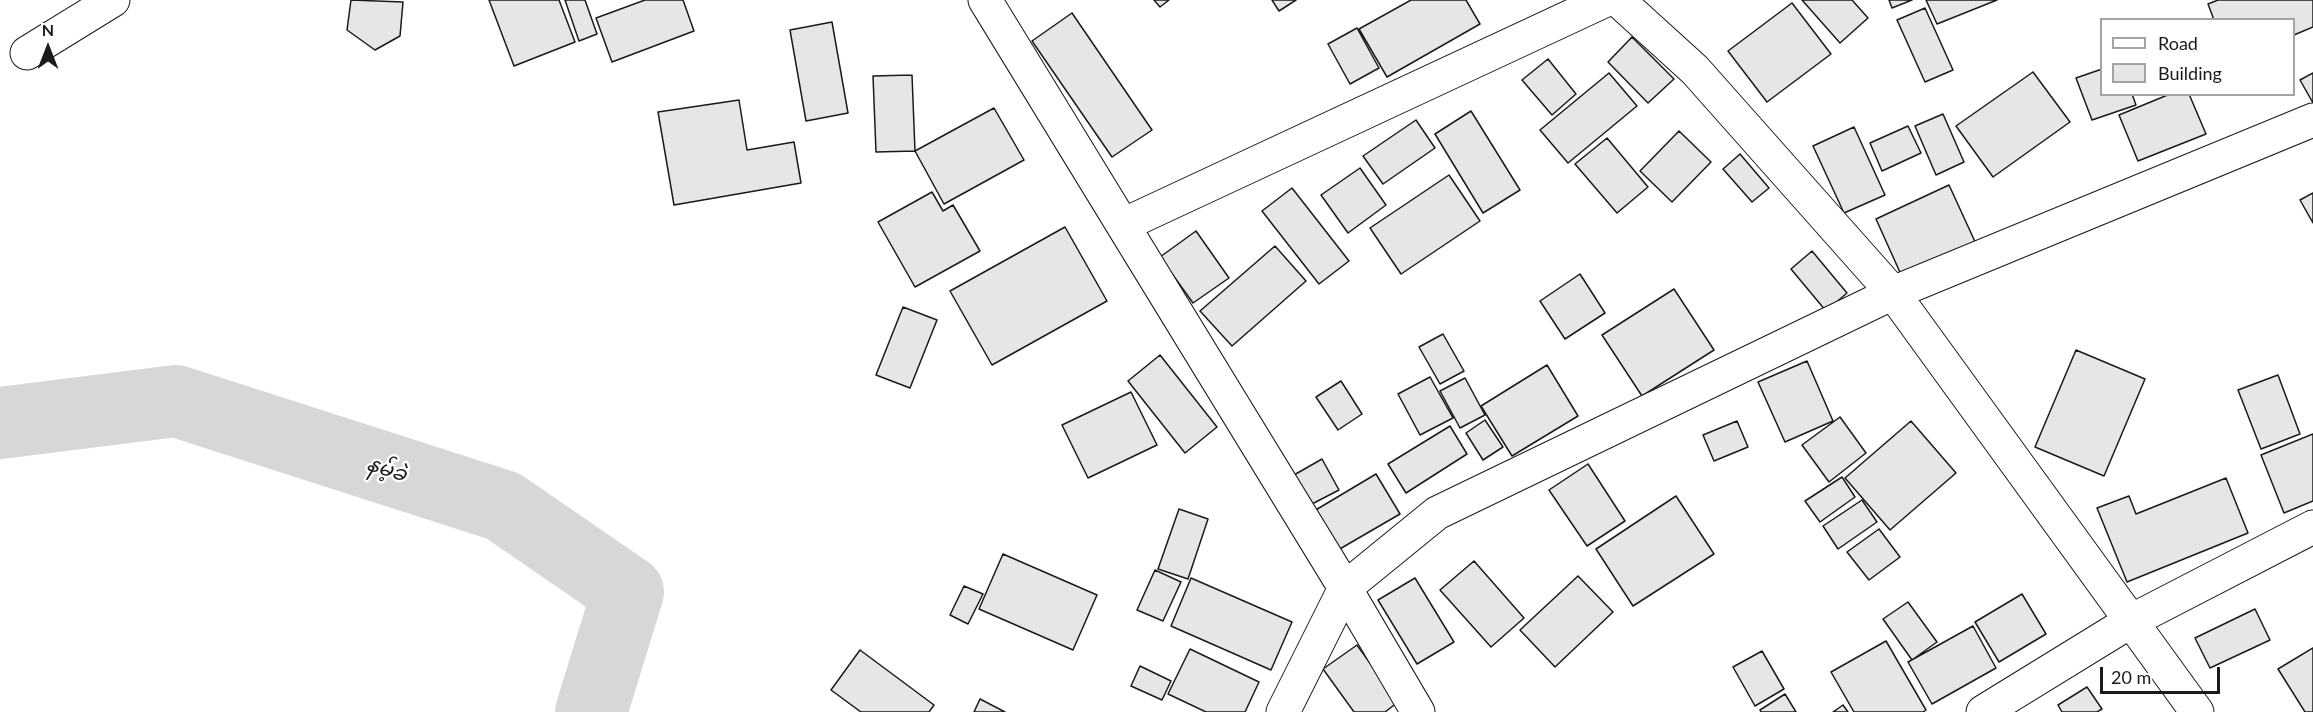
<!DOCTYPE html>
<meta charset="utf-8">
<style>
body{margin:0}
#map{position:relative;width:2313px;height:712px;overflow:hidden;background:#fff;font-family:Lato,sans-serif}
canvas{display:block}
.legend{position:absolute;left:2100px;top:18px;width:195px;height:78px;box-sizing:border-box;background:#fff;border:2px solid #a3a3a3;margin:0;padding:8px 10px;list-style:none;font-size:18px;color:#1a1a1a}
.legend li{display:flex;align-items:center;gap:12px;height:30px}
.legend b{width:30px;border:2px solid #a3a3a3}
.north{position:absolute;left:18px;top:18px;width:60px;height:60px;-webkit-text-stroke:4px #fff;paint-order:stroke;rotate:0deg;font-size:16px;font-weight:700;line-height:24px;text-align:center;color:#1a1a1a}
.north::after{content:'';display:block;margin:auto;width:21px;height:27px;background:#1a1a1a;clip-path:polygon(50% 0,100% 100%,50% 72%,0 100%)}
.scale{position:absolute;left:2100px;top:667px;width:120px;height:27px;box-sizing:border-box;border:3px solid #1a1a1a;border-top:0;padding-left:8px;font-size:18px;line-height:21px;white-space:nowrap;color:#1a1a1a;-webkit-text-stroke:4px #fff;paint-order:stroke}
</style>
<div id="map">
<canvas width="2313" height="712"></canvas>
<ul class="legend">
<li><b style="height:8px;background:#fff"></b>Road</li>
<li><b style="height:16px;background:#e6e6e6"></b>Building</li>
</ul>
<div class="north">N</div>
<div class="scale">20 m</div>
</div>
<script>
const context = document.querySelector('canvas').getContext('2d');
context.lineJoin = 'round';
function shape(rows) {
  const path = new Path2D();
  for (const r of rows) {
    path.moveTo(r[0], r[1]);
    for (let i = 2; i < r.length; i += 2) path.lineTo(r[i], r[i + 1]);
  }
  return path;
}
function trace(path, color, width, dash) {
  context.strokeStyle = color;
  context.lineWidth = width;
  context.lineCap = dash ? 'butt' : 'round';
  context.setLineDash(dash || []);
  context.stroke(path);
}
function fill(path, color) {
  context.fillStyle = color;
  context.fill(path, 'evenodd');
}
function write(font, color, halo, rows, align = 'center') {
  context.font = font + ' Lato,"Noto Sans Myanmar",sans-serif';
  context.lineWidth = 4.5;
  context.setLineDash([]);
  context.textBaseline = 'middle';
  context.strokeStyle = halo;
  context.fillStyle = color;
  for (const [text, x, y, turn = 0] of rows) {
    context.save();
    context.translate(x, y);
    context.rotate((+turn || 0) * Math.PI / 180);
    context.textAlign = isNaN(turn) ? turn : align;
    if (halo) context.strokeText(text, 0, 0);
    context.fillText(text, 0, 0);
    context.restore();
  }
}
const river = shape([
 [0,423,176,401,503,506,628,592,591,712]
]);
const building = shape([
 [351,0,403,2,400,36,375,50,347,30,351,0],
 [489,0,559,0,575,42,514,66,489,0],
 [565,0,585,0,597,34,579,41,565,0],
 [645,0,683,0,694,31,612,62,596,18,645,0],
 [1154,0,1169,0,1160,7,1154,0],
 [1272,0,1296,0,1279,11,1272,0],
 [1411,0,1466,0,1480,24,1387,77,1359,29,1411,0],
 [1802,0,1852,0,1868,18,1840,43,1802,0],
 [1889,0,1912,0,1892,8,1889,0],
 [1926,0,1997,0,1937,24,1926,0],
 [2218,0,2313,0,2313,27,2294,35,2294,20,2214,20,2208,4,2218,0],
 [1792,3,1831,54,1767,102,1728,51,1792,3],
 [1925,8,1953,70,1925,82,1897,20,1925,8],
 [1072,13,1152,130,1112,157,1032,41,1072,13],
 [832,22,848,113,806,121,790,30,832,22],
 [1357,28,1379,68,1350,84,1328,44,1357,28],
 [1632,37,1674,79,1648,103,1608,62,1632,37],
 [1548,59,1576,94,1552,115,1522,80,1548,59],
 [2102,69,2102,94,2132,94,2136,105,2092,120,2076,78,2102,69],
 [2033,72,2070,122,1993,177,1956,126,2033,72],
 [1609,73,1637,106,1568,163,1540,130,1609,73],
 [2313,73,2313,103,2300,80,2313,73],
 [912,75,915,151,876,152,873,76,912,75],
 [2170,94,2189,94,2206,134,2138,161,2119,115,2170,94],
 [739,100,747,150,794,142,801,183,674,205,658,112,739,100],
 [994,108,1024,160,944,204,915,151,994,108],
 [1471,111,1520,190,1483,213,1435,134,1471,111],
 [1943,114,1964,162,1936,175,1915,126,1943,114],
 [1416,120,1435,148,1383,184,1363,156,1416,120],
 [1908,126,1921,153,1882,171,1870,143,1908,126],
 [1854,127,1885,195,1844,213,1813,146,1854,127],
 [1679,131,1711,162,1672,202,1640,171,1679,131],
 [1607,138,1648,187,1617,213,1575,164,1607,138],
 [1740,154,1769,188,1752,202,1723,169,1740,154],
 [1360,168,1386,205,1348,233,1321,195,1360,168],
 [1449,175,1480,221,1401,274,1370,228,1449,175],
 [1949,185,1977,246,1903,279,1876,219,1949,185],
 [1292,188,1349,261,1319,284,1262,211,1292,188],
 [932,192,943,211,953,205,980,251,915,287,878,222,932,192],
 [2313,193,2313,223,2300,200,2313,193],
 [1065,227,1107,301,992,365,950,291,1065,227],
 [1196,231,1229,278,1193,303,1160,257,1196,231],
 [1275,246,1306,281,1232,346,1200,311,1275,246],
 [1812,251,1847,293,1826,311,1791,269,1812,251],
 [1580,274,1605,313,1565,339,1540,301,1580,274],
 [1674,289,1714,350,1642,396,1602,335,1674,289],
 [903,307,937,320,910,388,876,375,903,307],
 [1443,334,1464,371,1440,384,1419,347,1443,334],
 [2076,350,2145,379,2104,476,2035,447,2076,350],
 [1160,355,1217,427,1185,453,1128,381,1160,355],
 [1807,361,1833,421,1785,442,1758,382,1807,361],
 [1547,365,1578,416,1512,456,1481,406,1547,365],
 [2278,375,2300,434,2261,449,2238,390,2278,375],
 [1430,377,1453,418,1420,435,1398,394,1430,377],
 [1465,378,1485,415,1460,428,1440,391,1465,378],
 [1341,381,1362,414,1338,430,1316,397,1341,381],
 [1131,392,1157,445,1088,478,1062,425,1131,392],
 [1840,417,1866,453,1829,482,1802,445,1840,417],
 [1485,420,1503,447,1483,460,1466,433,1485,420],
 [1737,421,1748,447,1714,461,1703,435,1737,421],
 [1911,421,1956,473,1890,530,1845,478,1911,421],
 [1450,426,1467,454,1406,493,1388,464,1450,426],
 [2313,434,2313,501,2284,513,2261,455,2313,434],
 [1322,459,1339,490,1310,505,1294,475,1322,459],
 [1588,464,1625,521,1587,546,1549,490,1588,464],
 [1376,474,1400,514,1338,550,1314,511,1376,474],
 [1842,477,1855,497,1820,522,1805,501,1842,477],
 [2226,478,2248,533,2127,582,2097,508,2129,496,2136,514,2226,478],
 [1676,496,1714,554,1633,606,1596,549,1676,496],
 [1862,500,1877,522,1838,549,1823,526,1862,500],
 [1179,509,1208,519,1188,579,1158,569,1179,509],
 [1879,529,1900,557,1869,580,1847,552,1879,529],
 [1003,554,1097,595,1073,650,979,609,1003,554],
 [1474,561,1524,618,1491,647,1440,590,1474,561],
 [1155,570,1181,582,1163,621,1137,610,1155,570],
 [1578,576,1613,612,1555,667,1520,630,1578,576],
 [1191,578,1292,622,1271,670,1171,626,1191,578],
 [1415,578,1454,642,1417,664,1378,600,1415,578],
 [964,586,983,594,968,624,950,615,964,586],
 [2022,594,2046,634,1999,662,1975,622,2022,594],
 [1908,602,1937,642,1912,660,1883,619,1908,602],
 [2255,609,2270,640,2210,668,2195,638,2255,609],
 [1973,626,1996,668,1932,704,1908,662,1973,626],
 [1886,641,1926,710,1923,712,1854,712,1831,672,1886,641],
 [1357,645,1398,702,1385,712,1354,712,1323,669,1357,645],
 [2313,648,2313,712,2305,712,2278,669,2313,648],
 [1190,649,1259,682,1245,712,1206,712,1168,694,1190,649],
 [860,650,934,705,929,712,861,712,831,690,860,650],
 [1762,651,1784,689,1755,706,1733,667,1762,651],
 [1140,666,1171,681,1162,700,1131,686,1140,666],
 [2087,687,2102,709,2097,712,2062,712,2058,705,2087,687],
 [1785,694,1796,712,1761,712,1760,710,1785,694],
 [980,699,1005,712,974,712,980,699],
 [1843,705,1848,712,1833,712,1843,705]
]);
const minor = shape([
 [985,0,1345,588,1418,712],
 [1618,0,1695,70,1893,293,2197,712],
 [27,53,113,0],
 [1123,225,1606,0],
 [1283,712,1345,588,1437,513,1893,293,2313,120],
 [1983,712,2131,621,2313,527]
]);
const waterNames = [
 ["နမ့်ခဲ",387,469,18]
];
trace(river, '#d7d7d7', 72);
fill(building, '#e6e6e6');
trace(building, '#1a1a1a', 1.5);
trace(minor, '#1a1a1a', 35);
trace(minor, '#fff', 33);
write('italic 21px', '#1a1a1a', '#fff', waterNames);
</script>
